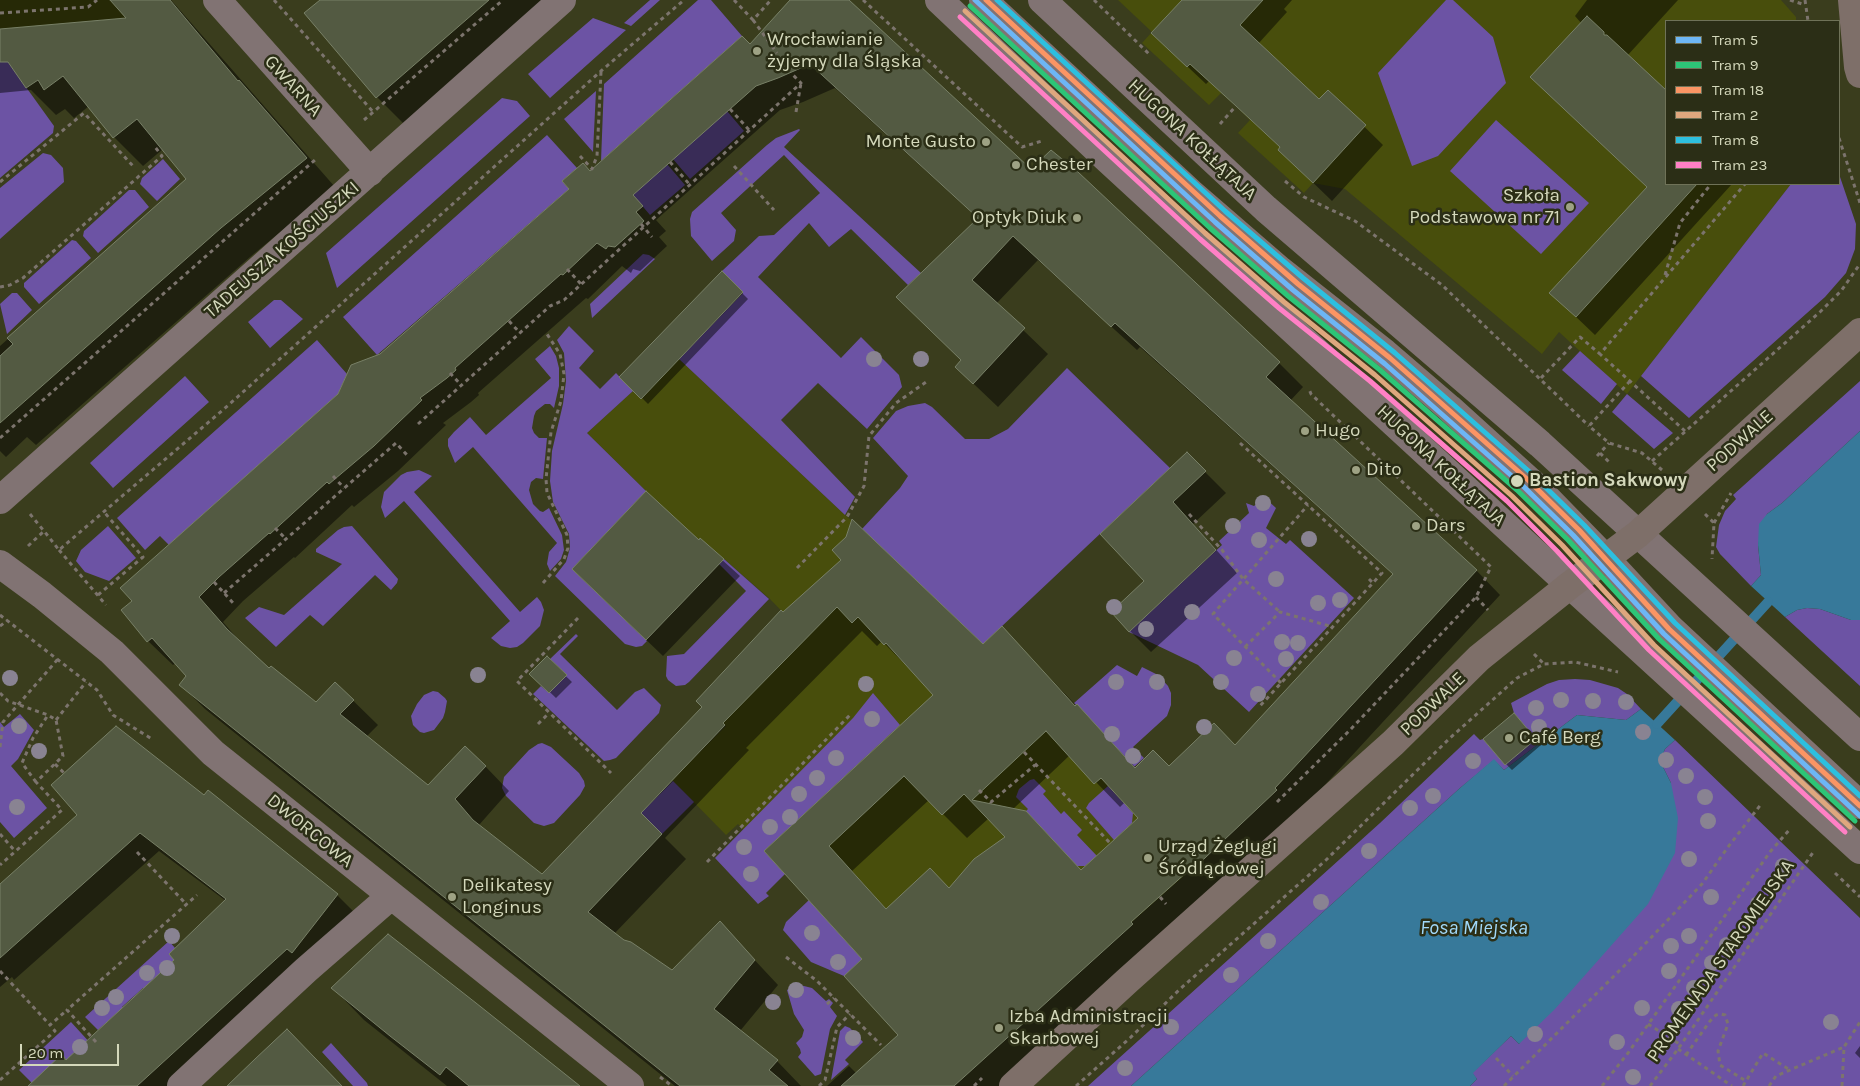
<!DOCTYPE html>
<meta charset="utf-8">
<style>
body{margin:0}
#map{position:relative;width:1860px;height:1086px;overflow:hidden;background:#3a3d1d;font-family:Karla,sans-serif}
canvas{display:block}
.legend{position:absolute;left:1665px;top:20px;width:175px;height:165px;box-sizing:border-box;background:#2b2e16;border:1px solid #6f7258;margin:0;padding:6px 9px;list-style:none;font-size:15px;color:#d4d8bb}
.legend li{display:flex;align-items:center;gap:10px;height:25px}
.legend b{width:25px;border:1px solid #6f7258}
.scale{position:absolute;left:20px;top:1044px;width:99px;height:22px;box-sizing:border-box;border:2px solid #d4d8bb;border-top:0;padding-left:6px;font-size:15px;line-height:18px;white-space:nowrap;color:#d4d8bb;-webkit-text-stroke:4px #2b2e16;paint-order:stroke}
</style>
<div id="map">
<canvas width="1860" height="1086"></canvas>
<ul class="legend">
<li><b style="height:6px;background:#6db6f5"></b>Tram 5</li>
<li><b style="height:6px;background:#2dc577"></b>Tram 9</li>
<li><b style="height:6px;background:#fb9564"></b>Tram 18</li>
<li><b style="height:6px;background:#dfa77e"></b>Tram 2</li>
<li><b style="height:6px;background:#2dbfdf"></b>Tram 8</li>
<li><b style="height:6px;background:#ff80c5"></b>Tram 23</li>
</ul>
<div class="scale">20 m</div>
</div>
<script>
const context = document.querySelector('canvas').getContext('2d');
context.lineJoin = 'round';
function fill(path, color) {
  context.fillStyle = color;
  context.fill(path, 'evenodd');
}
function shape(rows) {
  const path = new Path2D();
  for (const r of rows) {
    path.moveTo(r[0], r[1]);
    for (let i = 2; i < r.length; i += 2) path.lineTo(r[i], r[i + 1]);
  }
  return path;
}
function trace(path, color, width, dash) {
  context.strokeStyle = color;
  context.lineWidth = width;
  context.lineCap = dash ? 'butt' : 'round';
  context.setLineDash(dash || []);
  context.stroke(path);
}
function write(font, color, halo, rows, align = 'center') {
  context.font = font + ' Karla,sans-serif';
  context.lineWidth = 5;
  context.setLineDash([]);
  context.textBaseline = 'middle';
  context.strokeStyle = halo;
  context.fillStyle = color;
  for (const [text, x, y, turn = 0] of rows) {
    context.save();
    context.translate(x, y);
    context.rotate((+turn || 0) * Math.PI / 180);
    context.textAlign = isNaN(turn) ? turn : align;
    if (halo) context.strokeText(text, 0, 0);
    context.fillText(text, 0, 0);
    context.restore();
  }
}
const built = shape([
 [0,0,148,0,85,56,0,62],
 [1118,0,1781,0,1796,17,1796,21,1666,21,1666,184,1791,184,1627,394,1559,332,1542,354,1345,189,1313,183,1304,193,1238,133,1250,120,1236,106,1221,93,1209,105,1142,43,1152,32],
 [679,359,845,515,862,529,1002,626,1073,703,1077,704,1134,767,1131,769,1210,853,1132,922,1133,924,969,1072,738,824,726,835,672,780,726,726,723,723,807,637,769,598,700,538,624,619,572,569,646,491,587,433,633,391,641,399]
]);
const green = shape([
 [650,0,660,0,631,26,624,23],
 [698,0,711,0,742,36,601,161,604,84],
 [1446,0,1453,0,1493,37,1506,83,1438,156,1412,166,1378,73],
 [593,18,626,30,550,98,528,74],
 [0,62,8,62,54,126,53,133,0,178],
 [596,91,593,152,564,119],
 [502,98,517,101,530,116,337,288,326,253],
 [727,111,744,131,690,179,673,159],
 [1496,120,1589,203,1541,254,1450,171],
 [799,129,800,130,784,147,921,273,908,285,851,229,829,247,809,223,758,277,841,358,861,337,899,375,902,387,867,429,818,383,781,420,855,497,845,515,679,359,743,293,722,271,759,236,774,235,820,193,784,155,721,213,736,230,734,241,712,261,691,236,690,219,692,212,767,145,776,138],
 [547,135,577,168,562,181,569,189,377,355,343,317],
 [43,153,51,155,63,168,64,182,0,239,0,188],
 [163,159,180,179,157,201,140,184,142,178],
 [667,164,685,185,650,215,633,195],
 [1839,174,1856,224,1855,249,1846,273,1825,297,1689,418,1641,376,1791,184,1839,184],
 [129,190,135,190,149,207,98,253,83,236,84,231],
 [72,240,76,241,91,258,39,304,24,287,24,283],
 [643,254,649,255,655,259,592,318,590,304],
 [12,293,17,293,32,310,7,334,0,304],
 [274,300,281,300,303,319,270,348,248,322],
 [569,326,594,351,579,368,600,389,616,373,633,391,587,433,646,491,572,569,647,641,642,646,636,647,625,644,555,576,566,562,570,548,569,534,553,502,550,481,552,451,563,404,566,381,564,353,557,340],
 [317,340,347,374,338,394,169,545,160,536,145,550,117,518],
 [550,346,556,356,559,368,559,386,554,408,550,404,545,404,536,411,534,416,532,428,534,433,539,438,547,438,543,479,536,478,531,482,529,490,533,504,540,511,543,512,549,508,562,535,564,550,561,559,550,571,547,564,549,552,557,543,473,447,455,463,448,446,448,439,454,432,470,417,486,435,551,378,535,359],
 [1580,351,1617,384,1601,404,1562,370],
 [1067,368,1170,468,983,644,862,529,900,488,908,476,873,438,896,411,908,406,925,403,932,407,965,439,989,439,1008,429],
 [185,376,209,402,113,488,90,463],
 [1860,381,1860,431,1782,503,1767,514,1758,545,1761,575,1751,586,1720,554,1716,547,1719,525,1725,511,1736,499,1733,495],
 [1627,394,1673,433,1654,449,1612,412],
 [419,470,432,476,414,492,520,612,537,597,541,602,544,610,540,626,523,643,517,647,510,648,501,646,491,638,510,621,404,501,385,518,381,507,384,492,401,475,407,472],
 [1264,497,1276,508,1266,528,1286,544,1290,540,1354,598,1249,712,1198,665,1129,632,1222,545,1219,541,1249,513,1246,503,1254,506],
 [108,526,136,558,109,581,85,572,76,561,81,550],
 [352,526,398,579,397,583,391,590,375,575,323,626,310,615,276,647,245,618,259,607,284,615,342,564,316,552,316,549,338,530,344,527],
 [724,559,769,599,689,682,685,685,676,686,668,680,666,676,667,656,684,654,746,591,719,564],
 [1807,608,1820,609,1851,620,1860,620,1860,686,1785,617,1797,610],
 [576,634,578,636,560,654,617,710,635,692,644,688,661,705,659,713,616,758,610,760,604,761,533,694,541,686,549,693,567,675,550,659],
 [1117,665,1137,676,1142,667,1158,675,1168,686,1171,693,1171,705,1167,716,1133,747,1144,758,1134,767,1074,703],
 [1575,679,1590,680,1618,688,1627,694,1641,709,1626,720,1577,715,1504,770,1494,760,1460,788,1131,1086,1088,1086,1380,823,1474,734,1480,740,1483,739,1505,764,1535,739,1514,713,1511,703,1547,684,1559,680],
 [433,691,438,692,445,698,447,701,445,712,443,718,434,730,424,733,420,732,413,725,411,716,417,704,424,695],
 [873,693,900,725,764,851,785,874,766,893,769,896,758,904,715,858,853,718],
 [20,714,34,730,18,759,11,766,47,808,14,838,0,822,0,722,4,727],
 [1675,740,1860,918,1860,1086,1470,1086,1477,1079,1472,1073,1511,1036,1519,1044,1671,783,1662,765,1662,756,1665,749],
 [542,743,551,747,579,773,584,781,585,786,580,795,554,823,544,826,534,823,506,796,502,788,504,777,529,750,538,744],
 [1034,779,1046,791,1043,794,1061,814,1064,811,1082,830,1077,835,1097,856,1085,866,1077,866,1026,811,1028,809,1016,797,1019,789,1030,780],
 [673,781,694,802,662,834,641,813],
 [1108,786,1133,813,1132,823,1114,840,1086,808,1089,803],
 [809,900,862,959,844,976,811,962,783,930,786,922],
 [169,941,175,948,169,954,179,965,149,993,143,988,122,1007,128,1013,123,1017,118,1012,98,1030,85,1017],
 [800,985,812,988,826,1001,829,999,833,1003,830,1007,837,1016,830,1029,821,1074,815,1076,798,1057,801,1053,800,1049,796,1043,802,1037,804,1030,794,1014,787,990,793,986],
 [71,1022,92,1045,71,1065,62,1055,32,1083,19,1070],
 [845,1026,850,1028,863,1042,845,1060,849,1064,831,1080,840,1031],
 [331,1043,367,1083,368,1086,353,1086,322,1052]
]);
const water = shape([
 [1860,431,1860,620,1851,620,1820,609,1807,608,1797,610,1785,617,1751,586,1761,575,1758,545,1759,524,1767,514,1782,503],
 [1641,709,1675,740,1665,749,1662,756,1662,765,1671,783,1678,818,1675,853,1648,904,1555,1009,1519,1044,1511,1036,1473,1073,1477,1079,1470,1086,1131,1086,1460,788,1494,759,1504,770,1577,715,1626,720]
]);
const shadow = shape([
 [0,0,171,0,335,187,250,257,36,445,27,437,6,457,0,451,0,346,188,179,163,149,143,166,114,137,89,106,74,118,65,109,56,115,31,90,0,93],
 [322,0,554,0,409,129,377,97],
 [792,0,847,0,1031,171,1279,363,1303,387,1290,401,1476,570,1500,595,1299,813,1005,1086,827,1086,849,1066,857,1074,900,1035,864,959,765,851,935,695,882,641,877,646,862,631,746,748,749,750,665,838,686,859,614,934,672,972,720,923,778,985,740,1031,777,1061,801,1086,675,1086,205,709,181,685,188,676,176,663,173,665,148,641,339,394,381,355,590,172,750,45],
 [835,88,979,219,963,360,956,367,998,407,1048,354,996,304,1038,260,1137,350,1140,347,1394,575,1236,746,1169,768,1136,768,1002,628,983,646,843,560,783,614,704,707,542,876,479,825,509,791,485,766,428,787,366,737,378,725,335,683,316,703,269,669,243,645,223,622,243,601,294,557,295,558,352,505,354,507,398,471,446,425,443,423,471,402,479,395,478,393,586,298,588,299,622,266,631,273,633,269,640,271,667,246,659,237,666,231,656,220,780,110,803,102],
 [1070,755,1120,807,1125,802,1139,818,1082,871,1012,810],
 [929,800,967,838,989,818,1007,837,949,889,887,910,852,871],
 [1183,0,1292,0,1284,9,1287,12,1258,44,1319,101,1328,91,1383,145,1332,201,1298,168,1281,148,1209,81,1206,84,1171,51],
 [1587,0,1678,0,1627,56,1666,92,1666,184,1732,184,1595,335,1551,293,1648,187,1581,23,1575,16],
 [722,273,748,299,648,404,621,377],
 [1187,454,1226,493,1193,524,1237,573,1151,652,1130,631],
 [700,540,740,576,663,656,590,586],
 [547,658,572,682,556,698,531,674],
 [1514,714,1541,745,1512,770,1506,764],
 [204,797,337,895,355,913,176,1086,30,1086,67,1061,176,960,226,901,159,851,14,980,12,977,0,987,0,886],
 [333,988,578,1086,447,1086,364,1020],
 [1860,1046,1860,1058,1855,1053]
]);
const stream = shape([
 [1657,724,1768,602]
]);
const building = shape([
 [110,0,170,0,238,81,239,80,307,158,221,228,0,423,0,356,13,344,7,338,186,179,137,119,113,138,63,76,44,90,38,80,26,88,8,62,0,62,0,29,126,18,110,0],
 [320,0,489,0,376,98,304,13,320,0],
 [790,0,849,0,1031,169,1051,150,1078,172,1280,362,1266,377,1477,570,1275,788,1277,790,1188,874,1187,872,1131,922,1133,924,954,1086,841,1086,898,1035,844,976,862,959,764,851,933,695,886,643,884,645,858,617,852,623,837,607,723,723,725,725,641,813,662,834,588,912,624,940,631,942,672,970,720,921,755,960,714,1009,778,1060,769,1070,788,1086,680,1086,179,685,186,676,152,638,147,642,121,610,132,601,120,588,338,394,351,365,380,354,569,189,562,181,583,163,590,171,742,36,750,44,790,0],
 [810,64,978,218,896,297,961,360,955,367,973,384,1025,328,972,280,1013,236,1111,327,1115,323,1393,574,1235,745,1214,723,1169,766,1153,750,1135,768,1077,704,1075,706,1002,626,983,644,852,519,846,537,832,550,841,560,783,612,781,610,696,701,702,707,542,874,473,820,455,799,486,766,465,746,428,785,340,714,354,700,335,682,316,702,271,666,269,668,227,629,199,597,219,577,269,533,270,534,327,482,329,484,374,446,422,400,420,398,447,378,456,370,455,368,561,274,563,275,597,243,606,249,608,246,615,247,644,221,636,212,643,206,633,195,756,86,778,78,810,64],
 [1046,731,1094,784,1101,778,1138,818,1081,870,1026,811,972,800,1046,731],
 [904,776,942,815,964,794,1005,837,974,859,949,888,930,868,886,909,829,846,904,776],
 [1182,0,1263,0,1240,25,1319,99,1328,90,1366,125,1313,183,1278,150,1280,147,1236,106,1190,64,1187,67,1151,33,1182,0],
 [1587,16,1604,32,1604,35,1607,35,1666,90,1666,184,1697,184,1576,317,1549,293,1647,187,1530,77,1587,16],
 [722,271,743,292,641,399,619,377,722,271],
 [1187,452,1206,471,1173,502,1216,550,1129,632,1111,612,1144,581,1100,534,1187,452],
 [646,491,699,540,700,538,724,559,646,640,572,569,646,491],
 [547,656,567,675,549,693,529,674,547,656],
 [1514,713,1536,739,1505,765,1483,739,1514,713],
 [116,726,204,795,208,790,338,894,292,953,287,949,137,1086,28,1086,62,1054,66,1060,174,960,169,954,226,899,140,833,0,958,0,884,77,815,51,785,116,726],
 [388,934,476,1003,580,1086,469,1086,446,1067,440,1075,390,1036,331,988,388,934],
 [287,1029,342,1086,227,1086,255,1059,287,1029]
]);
const path = shape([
 [274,0,374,113],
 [734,0,753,20,771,0],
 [863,0,1022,147,1042,141],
 [1094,0,1149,54],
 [1790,0,1805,5],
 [1805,0,1808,21],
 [0,13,88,7,97,0],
 [753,20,777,53],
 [730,109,750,131],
 [796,112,801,83],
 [364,120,503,0],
 [1220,124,1236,106],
 [1839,138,1860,203],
 [580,156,592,169,597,156,601,72],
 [670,162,690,185],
 [734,166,774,210],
 [1285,181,1304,197,1355,221,1442,285,1589,426],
 [0,182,84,113,133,166],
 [641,224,652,237],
 [567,269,581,284],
 [1665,275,1680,223,1711,184],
 [0,287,10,285,23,278,162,156,155,147],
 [509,321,520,333],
 [450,373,462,386],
 [1541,378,1580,337,1600,354],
 [1630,381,1589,426,1609,443,1642,453,1662,470],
 [418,424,550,306,564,300,801,83,791,73],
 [1685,431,1600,354,1745,184],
 [0,438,316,159],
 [1240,443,1382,573,1260,706],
 [1600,453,1610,463],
 [1597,456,1609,443],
 [1652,461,1821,311,1841,291,1860,264],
 [333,476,344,488],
 [30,514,44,531],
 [1189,514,1222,550,1243,579,1280,612],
 [1705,514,1714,523,1712,559],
 [1714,523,1731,493],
 [275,528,286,539],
 [28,546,44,531,59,550,224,409,601,71,684,0],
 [59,550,106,605],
 [797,568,847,517,864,486,869,436,896,403,929,380],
 [1369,579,1373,583],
 [214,582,234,604],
 [543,583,564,559,568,548,567,535,547,493,546,479,551,432,561,401,564,374,560,354,545,331],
 [224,593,396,443,407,455],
 [98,595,143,557,104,512],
 [1476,597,1488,610],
 [0,615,97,690,113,715,152,739],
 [578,618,517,681,611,773],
 [0,626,8,620],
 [1245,647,1280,612,1333,627],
 [1534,654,1544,664],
 [1281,683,1213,614,1308,505],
 [0,693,8,701,48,715,56,720,63,756,36,782,62,810,0,865],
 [56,720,86,682],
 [538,724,549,713],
 [0,747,3,722,58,659],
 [1024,752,1110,843],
 [55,764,64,773],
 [36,782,22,763,33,738,48,715],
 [979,790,991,802,1035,765],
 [1277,802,1349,731,1476,597,1491,567,1311,394,1309,389],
 [0,834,15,851],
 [137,852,187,905],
 [707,862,850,715],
 [1835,873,1860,897],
 [1160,897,1166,904],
 [786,957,817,981,881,1045],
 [0,971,50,1025,67,1010],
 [827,1004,834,998],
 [1648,1024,1681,1045],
 [96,1042,67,1010,197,895],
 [1678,1049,1732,1086],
 [1686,1055,1710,1021,1716,1015,1721,1014,1725,1015,1728,1024,1718,1051,1720,1065,1746,1081],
 [1496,1058,1513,1076],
 [660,1077,672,1086],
 [0,1080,55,1031,50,1025],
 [819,1086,825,1080,837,1027,850,1014],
 [974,1086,982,1078],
 [1076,1086,1130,1038,1180,989,1326,860,1450,738,1517,678,1544,664,1575,662,1618,672],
 [1504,1086,1625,965,1702,884,1728,847,1762,803],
 [1602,1086,1628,1053,1770,852,1790,829],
 [1650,1086,1678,1049,1814,851],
 [1743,1086,1763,1053,1790,1070],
 [1769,1086,1776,1076,1844,1047],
 [1842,1086,1844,1047,1860,1022]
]);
const minor = shape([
 [217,0,370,172],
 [939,0,1105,157,1570,585,1860,850],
 [983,0,1191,193,1280,270,1385,353,1449,408,1534,485,1606,559,1670,628,1860,805],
 [1042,0,1266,209,1540,444,1860,737],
 [0,500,562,0],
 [0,564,42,595,112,652,213,753,630,1086],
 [181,1086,306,970,391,896]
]);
const major = shape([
 [1852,0,1858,67,1860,74],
 [1013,1086,1127,981,1393,743,1479,658,1570,585,1638,534,1860,332]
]);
const tram1 = shape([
 [975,0,1215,222,1293,290,1385,364,1522,485,1573,535,1664,634,1860,816]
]);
const tram2 = shape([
 [970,6,1210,228,1288,296,1380,370,1517,490,1568,540,1659,639,1855,821]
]);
const tram3 = shape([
 [986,0,1220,216,1298,284,1390,358,1527,479,1579,530,1669,629,1860,806]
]);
const tram4 = shape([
 [965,11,1205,233,1284,302,1375,375,1512,496,1562,545,1654,645,1850,827]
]);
const tram5 = shape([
 [997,0,1225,211,1303,278,1395,353,1532,474,1584,525,1675,623,1860,796]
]);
const tram6 = shape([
 [960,17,1200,239,1279,308,1370,381,1507,501,1557,551,1649,650,1845,832]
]);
const trees = [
 [874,359],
 [921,359],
 [1263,503],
 [1233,526],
 [1309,539],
 [1259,540],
 [1276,579],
 [1340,600],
 [1318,603],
 [1114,607],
 [1192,612],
 [1146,629],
 [1282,642],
 [1298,643],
 [1234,658],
 [1286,659],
 [478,675],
 [10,678],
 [1116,682],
 [1157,682],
 [1221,682],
 [866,684],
 [1258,694],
 [1561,700],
 [1593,701],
 [1626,702],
 [1536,708],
 [872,719],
 [19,726],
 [1204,727],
 [1539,727],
 [1643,732],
 [1112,734],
 [39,751],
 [1133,756],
 [836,758],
 [1666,760],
 [1473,761],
 [1686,776],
 [817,778],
 [799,794],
 [1433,796],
 [1705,797],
 [17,807],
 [1410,808],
 [790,817],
 [1708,821],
 [770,827],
 [744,847],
 [1369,851],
 [1689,859],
 [1783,866],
 [751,874],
 [1711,897],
 [1321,902],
 [1758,904],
 [812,933],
 [172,936],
 [1689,936],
 [1268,941],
 [1727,945],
 [1671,946],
 [838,962],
 [1712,963],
 [167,968],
 [1669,971],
 [147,973],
 [1231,975],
 [1694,988],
 [796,990],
 [116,997],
 [773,1002],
 [102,1008],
 [1642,1008],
 [1679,1009],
 [1831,1022],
 [1171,1027],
 [1535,1034],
 [853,1038],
 [1617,1042],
 [80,1047],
 [1125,1068],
 [1633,1077]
];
const markers = [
 [757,51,5,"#9ea284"],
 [986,142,5,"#9ea284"],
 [1016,165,5,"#9ea284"],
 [1570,207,5,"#9ea284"],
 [1077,218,5,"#9ea284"],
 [1305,431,5,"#9ea284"],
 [1356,470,5,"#9ea284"],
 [1517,481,7,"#d4d8bb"],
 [1416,526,5,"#9ea284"],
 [1509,738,5,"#9ea284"],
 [1148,858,5,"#9ea284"],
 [452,897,5,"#9ea284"],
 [999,1028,5,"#9ea284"]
];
const poiNames = [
 ["Wrocławianie",767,40],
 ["żyjemy dla Śląska",767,62],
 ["Monte Gusto",976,142,"right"],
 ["Chester",1026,165],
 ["Szkoła",1560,196,"right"],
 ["Podstawowa nr 71",1560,218,"right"],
 ["Optyk Diuk",1067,218,"right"],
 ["Hugo",1315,431],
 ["Dito",1366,470],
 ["Dars",1426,526],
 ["Café Berg",1519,738],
 ["Urząd Żeglugi",1158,847],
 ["Śródlądowej",1158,869],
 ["Delikatesy",462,886],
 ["Longinus",462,908],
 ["Izba Administracji",1009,1017],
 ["Skarbowej",1009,1039]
];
const streetNames = [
 ["GWARNA",293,86,48],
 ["HUGONA KOŁŁĄTAJA",1192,140,43],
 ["TADEUSZA KOŚCIUSZKI",282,250,-41],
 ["PODWALE",1740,441,-42],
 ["HUGONA KOŁŁĄTAJA",1441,466,43],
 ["PODWALE",1433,704,-44],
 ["DWORCOWA",310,831,39],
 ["PROMENADA STAROMIEJSKA",1721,961,-55]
];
const stopNames = [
 ["Bastion Sakwowy",1529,481]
];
const waterNames = [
 ["Fosa Miejska",1474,928]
];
fill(built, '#484e0c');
fill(green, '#6c53a4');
fill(water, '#37799a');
fill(shadow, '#0007');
trace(stream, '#37799a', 10);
fill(building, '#535a42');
trace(building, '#788067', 1);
trace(path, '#7c746d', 3, [4, 4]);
trace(minor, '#817373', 28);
trace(major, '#7e6f69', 28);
trace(tram1, '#6db6f5', 5);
trace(tram2, '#2dc577', 5);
trace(tram3, '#fb9564', 5);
trace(tram4, '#dfa77e', 5);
trace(tram5, '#2dbfdf', 5);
trace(tram6, '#ff80c5', 5);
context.fillStyle = '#898392';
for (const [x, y] of trees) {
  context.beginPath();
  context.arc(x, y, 8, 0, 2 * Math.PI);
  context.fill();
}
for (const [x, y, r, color] of markers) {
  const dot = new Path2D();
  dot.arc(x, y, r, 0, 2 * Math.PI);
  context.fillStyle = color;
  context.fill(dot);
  trace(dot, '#2b2e16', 2);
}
write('19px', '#d4d8bb', '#2b2e16', poiNames, 'left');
write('19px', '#d4d8bb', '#2b2e16', streetNames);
write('bold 19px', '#d4d8bb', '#2b2e16', stopNames, 'left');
write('italic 20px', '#a1d9fa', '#2b2e16', waterNames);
</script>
